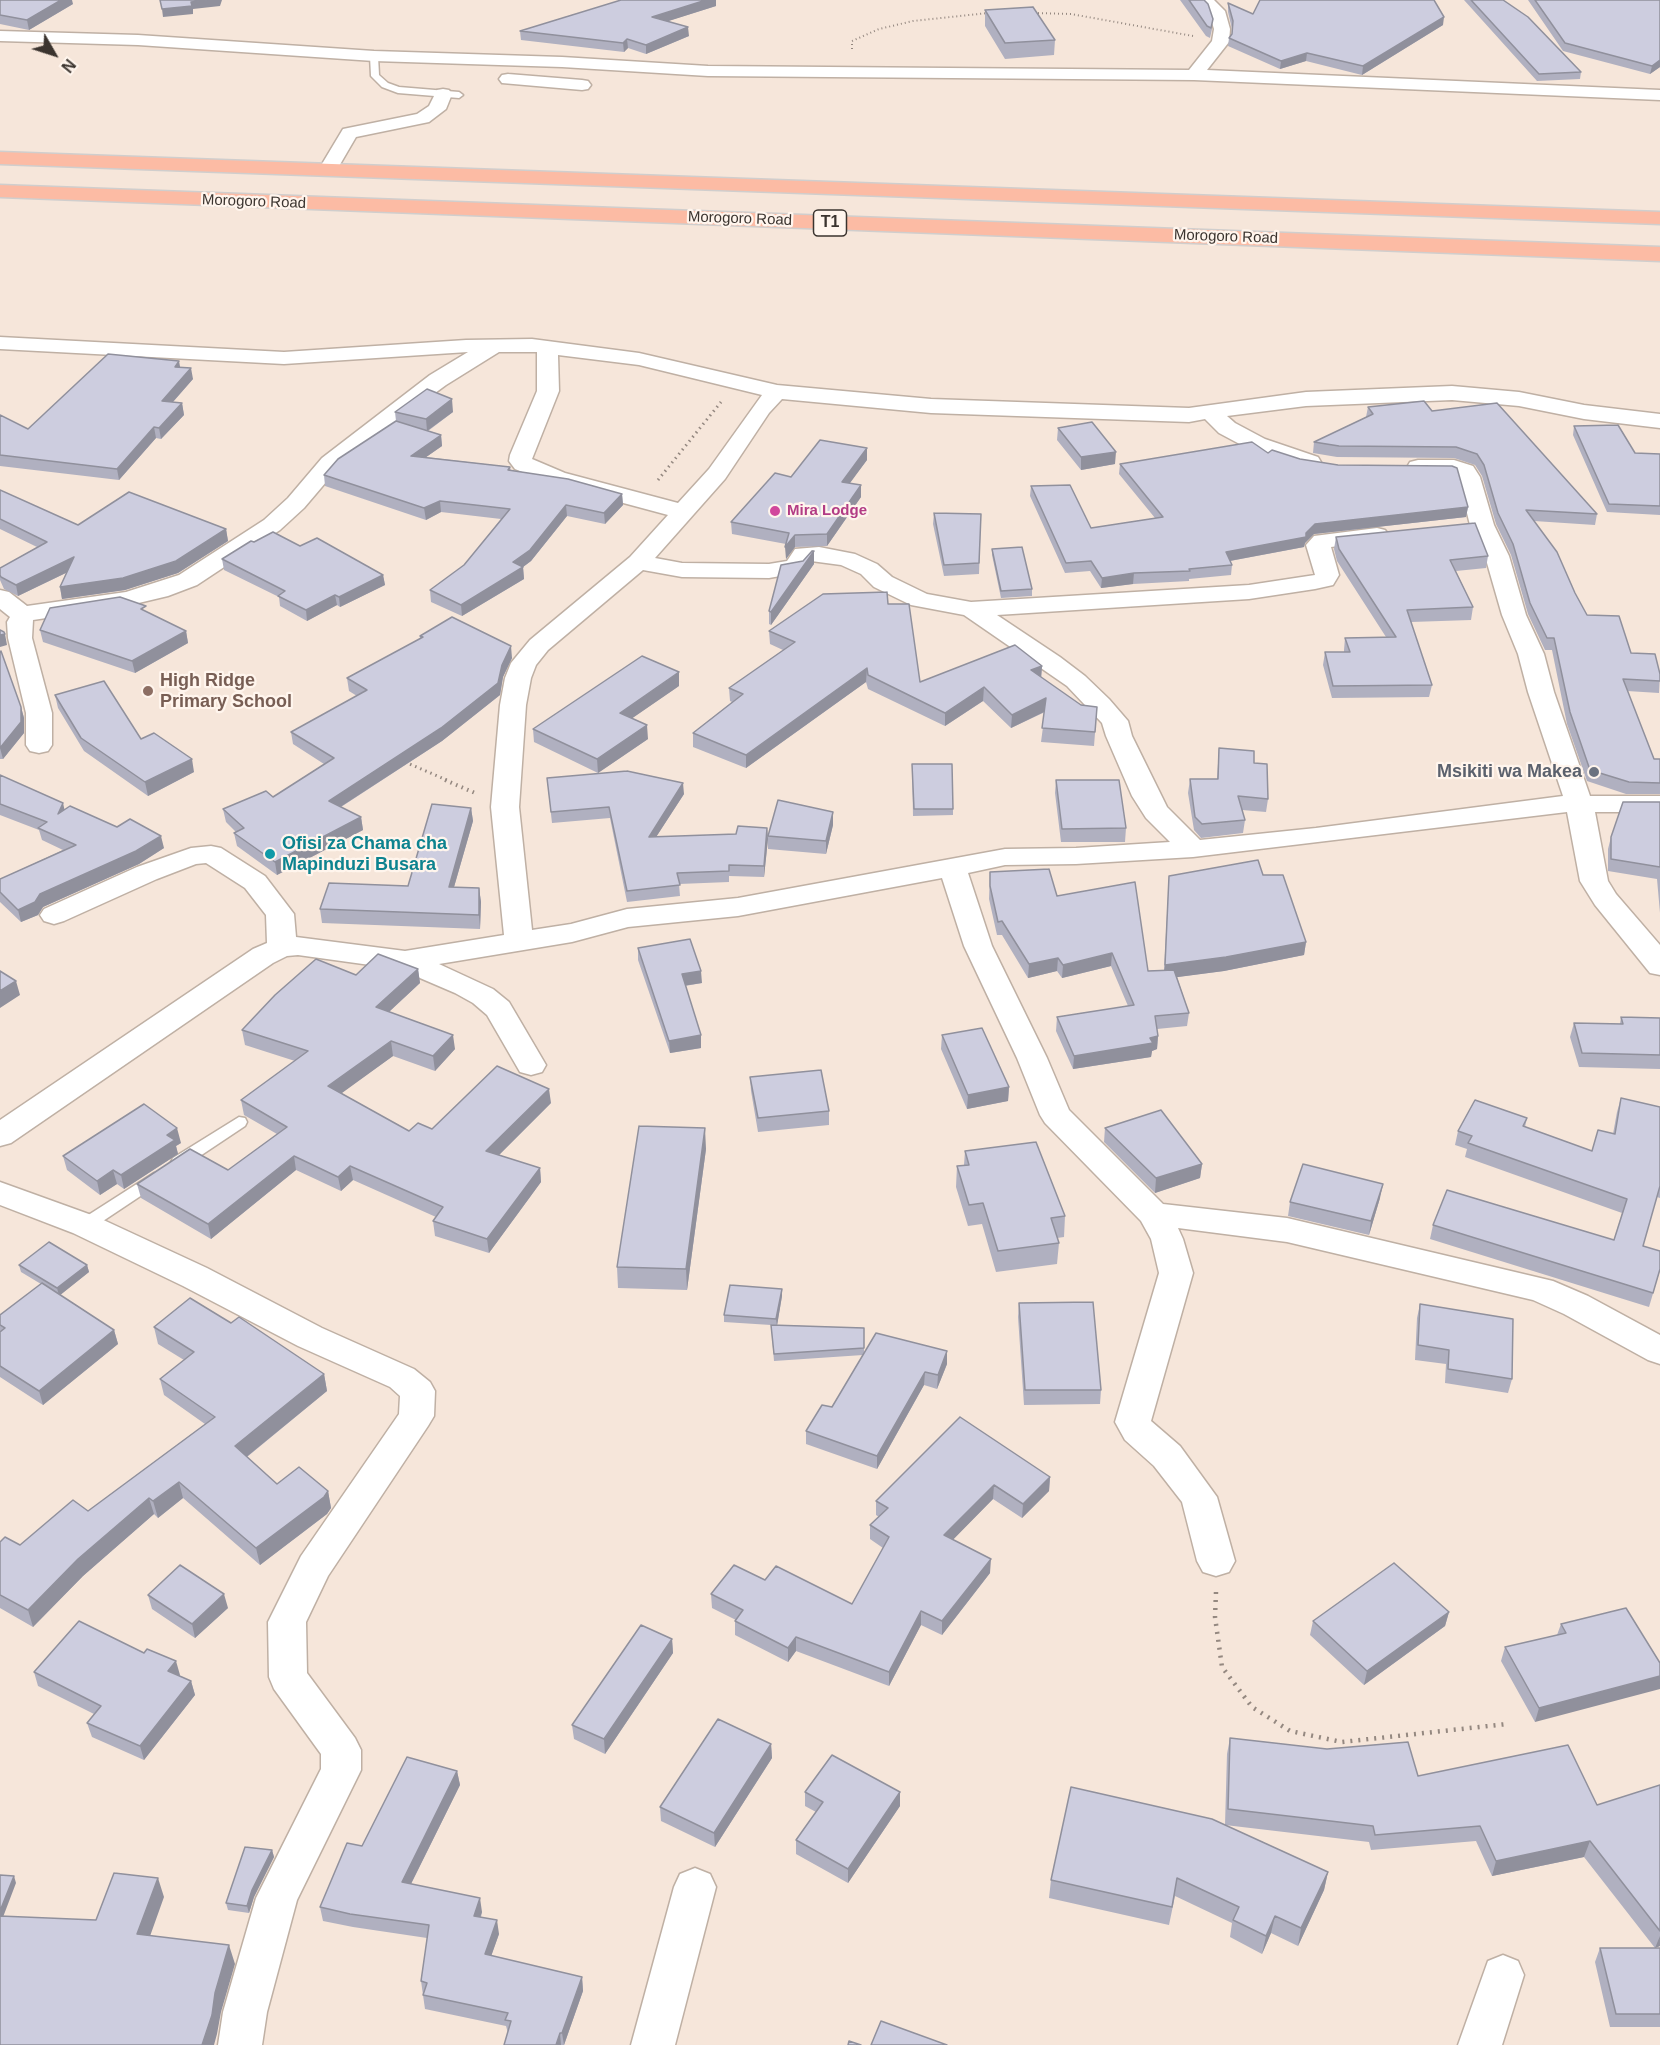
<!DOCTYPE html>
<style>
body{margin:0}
#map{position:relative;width:1660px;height:2045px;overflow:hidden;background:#f6e6da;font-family:Arial,sans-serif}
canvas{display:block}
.north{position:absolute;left:24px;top:24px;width:60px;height:60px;-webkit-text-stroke:4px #fff5ed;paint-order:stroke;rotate:129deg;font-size:16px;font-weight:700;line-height:24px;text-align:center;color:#3b342f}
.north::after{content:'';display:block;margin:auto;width:21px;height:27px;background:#3b342f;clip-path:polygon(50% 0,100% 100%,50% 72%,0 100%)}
</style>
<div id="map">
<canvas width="1660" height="2045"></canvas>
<div class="north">N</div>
</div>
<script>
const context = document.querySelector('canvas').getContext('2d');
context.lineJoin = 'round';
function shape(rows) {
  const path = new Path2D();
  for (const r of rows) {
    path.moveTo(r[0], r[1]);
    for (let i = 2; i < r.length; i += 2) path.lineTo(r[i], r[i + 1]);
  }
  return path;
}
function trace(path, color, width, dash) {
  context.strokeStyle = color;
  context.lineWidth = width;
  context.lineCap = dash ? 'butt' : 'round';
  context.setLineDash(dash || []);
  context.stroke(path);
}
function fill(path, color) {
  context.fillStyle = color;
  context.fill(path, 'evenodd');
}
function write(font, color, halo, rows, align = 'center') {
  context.font = font + ' Arial,sans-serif';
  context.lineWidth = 4.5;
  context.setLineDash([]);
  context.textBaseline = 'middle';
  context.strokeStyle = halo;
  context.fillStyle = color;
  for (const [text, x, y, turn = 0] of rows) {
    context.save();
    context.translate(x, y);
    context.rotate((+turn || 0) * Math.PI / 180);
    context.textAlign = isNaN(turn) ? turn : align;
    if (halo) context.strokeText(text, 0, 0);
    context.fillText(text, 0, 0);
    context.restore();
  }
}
const pathFar3 = shape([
 [1034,13,1071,14,1193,36],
 [852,49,852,41,879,29,913,21,988,13]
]);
const pathFar2 = shape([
 [658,480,721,402],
 [405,762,449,781]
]);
const pathFar1 = shape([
 [445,780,475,793]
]);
const path = shape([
 [1216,1592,1215,1617,1222,1667,1252,1707,1290,1731,1342,1742,1507,1724]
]);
const lane = shape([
 [374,53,378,56,379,75,388,83,399,87,459,92,463,95,459,98,398,93,382,87,371,76,370,56,374,53],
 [239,1117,245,1118,247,1122,245,1126,185,1166,173,1166,171,1162,173,1158,239,1117],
 [154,1173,160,1175,162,1179,160,1183,91,1229,79,1229,77,1225,79,1221,154,1173]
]);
const street = shape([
 [1196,0,1214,0,1225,11,1230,29,1229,42,1207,70,1660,90,1660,100,1194,80,708,76,562,67,374,61,138,45,0,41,0,31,138,35,374,51,562,57,708,66,1189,70,1212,41,1214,29,1209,13,1196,0],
 [508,74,582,80,588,81,591,85,588,89,582,90,502,83,499,79,502,75,508,74],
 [443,89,449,90,452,94,446,109,429,122,356,137,335,173,328,175,321,173,319,169,343,129,417,114,429,106,437,90,443,89],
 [0,337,284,352,466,340,532,339,639,353,777,385,931,399,1189,408,1306,392,1452,386,1519,392,1584,405,1660,414,1660,428,1584,419,1519,406,1452,400,1306,406,1227,416,1235,423,1265,439,1318,457,1321,462,1318,467,1310,469,1249,449,1219,433,1205,419,1189,422,931,413,782,399,769,413,725,479,655,558,682,563,769,564,787,561,795,549,819,547,855,554,877,564,892,577,927,594,971,602,1249,585,1315,575,1306,545,1314,536,1377,528,1385,530,1389,535,1385,540,1331,547,1339,575,1333,585,1315,589,1249,599,997,615,1060,657,1085,676,1109,699,1128,721,1132,736,1167,807,1200,840,1316,828,1563,796,1528,692,1518,654,1502,615,1485,556,1470,525,1458,477,1451,474,1418,474,1410,472,1407,467,1410,462,1418,460,1454,460,1473,466,1480,477,1494,525,1509,556,1526,615,1544,654,1554,692,1590,796,1660,796,1660,812,1595,812,1608,881,1616,894,1660,945,1660,975,1650,973,1595,905,1580,881,1567,812,1193,857,1076,864,1005,865,968,873,992,946,1047,1058,1069,1110,1163,1204,1287,1218,1553,1281,1588,1296,1660,1335,1660,1364,1648,1360,1564,1314,1533,1300,1287,1242,1178,1228,1183,1239,1193,1273,1151,1421,1180,1446,1217,1497,1235,1561,1229,1572,1216,1576,1203,1572,1197,1561,1182,1502,1154,1466,1125,1440,1115,1422,1159,1273,1151,1239,1141,1221,1045,1123,1040,1115,1017,1058,964,946,942,878,738,916,628,927,572,942,439,964,493,989,509,1002,546,1065,542,1072,531,1075,520,1072,487,1015,473,1003,455,993,399,969,298,955,287,956,273,963,11,1143,0,1146,0,1120,253,949,267,943,266,915,245,888,206,863,196,864,157,879,64,921,54,924,44,921,40,915,44,909,137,867,191,848,211,846,221,848,265,876,294,914,296,937,405,951,504,935,491,807,500,705,505,678,511,663,530,640,630,557,668,515,549,483,515,469,509,461,510,455,537,391,537,352,499,352,446,385,386,429,338,468,304,508,280,530,197,585,168,596,126,606,33,620,32,638,52,713,52,745,48,751,39,753,30,751,26,745,26,713,8,638,7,622,10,617,0,609,0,590,9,592,27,606,126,592,179,575,264,520,288,498,322,458,430,375,468,352,284,364,0,349,0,337],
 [558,355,639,365,762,395,709,469,678,503,565,473,532,459,559,391,558,355],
 [811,561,841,565,861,574,874,587,911,605,964,615,1067,686,1102,723,1106,736,1132,796,1146,818,1170,842,1076,848,1005,849,738,898,627,909,571,924,532,930,519,807,526,705,531,678,536,665,548,650,643,570,682,577,769,578,803,572,811,561],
 [0,1182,97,1217,207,1268,322,1328,414,1369,430,1382,435,1391,434,1416,428,1426,328,1576,306,1622,307,1673,355,1738,361,1750,361,1770,297,1900,267,2012,262,2045,218,2045,223,2012,256,1898,321,1769,321,1754,274,1689,269,1677,268,1622,301,1556,399,1414,400,1396,390,1387,298,1346,183,1286,73,1233,0,1205,0,1182],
 [695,1868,710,1874,716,1887,675,2045,631,2045,674,1887,680,1874,695,1868],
 [1503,1955,1518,1961,1524,1975,1502,2045,1458,2045,1488,1961,1503,1955]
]);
const highway = shape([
 [0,152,1660,212,1660,224,0,164,0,152],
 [0,185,1660,247,1660,261,0,197,0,185]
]);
const wall = shape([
 [0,0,73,4,29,30,0,24],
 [621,0,716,0,716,6,668,21,689,36,646,54,628,48,624,52,521,40,520,31],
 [1180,0,1204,0,1212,29,1210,38,1206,36],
 [1464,0,1503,0,1581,72,1580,79,1537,81],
 [1528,0,1660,0,1660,67,1650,74,1563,51],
 [1228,3,1253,14,1443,25,1362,75,1306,61,1280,69,1228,46,1229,38,1232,34,1232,29,1228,12],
 [985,10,1055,40,1054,55,1005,59,985,26],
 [180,367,193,379,173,402,182,403,184,415,161,439,156,438,119,480,0,466,0,415,28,429],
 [1368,407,1432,411,1597,514,1595,525,1534,521,1587,615,1631,653,1660,674,1659,693,1627,691,1654,759,1660,759,1660,794,1626,794,1587,781,1567,724,1552,650,1545,650,1528,614,1511,555,1496,524,1482,476,1475,465,1454,458,1337,457,1313,453,1314,442,1366,417],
 [395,412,453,412,428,431,441,435,442,446,426,457,510,467,511,471,622,494,623,505,605,524,567,516,531,561,523,567,524,579,462,616,431,602,430,590,464,565,501,519,441,512,426,520,325,486,324,475,396,421],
 [1574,426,1635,453,1660,454,1660,515,1607,512,1573,435],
 [1058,428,1115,464,1081,470,1057,440],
 [1268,453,1300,459,1468,507,1466,517,1314,534,1305,543,1304,547,1230,561,1232,565,1231,575,1189,579,1189,581,1133,584,1101,588,1090,571,1065,573,1030,496,1031,486,1091,528,1155,518,1119,474,1120,464],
 [867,460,849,483,861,497,827,546,795,547,786,559,786,544,732,534,731,522,791,477],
 [0,490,78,525,226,529,228,541,178,573,125,590,62,599,60,587,66,573,18,596,4,589,0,580,0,568,37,547,0,529],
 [934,513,981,514,979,574,944,576,933,524],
 [1336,537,1488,556,1486,568,1456,571,1473,607,1471,620,1411,622,1432,685,1429,697,1332,698,1323,665,1325,652,1344,652,1344,650,1345,638,1386,637,1337,561,1334,549],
 [254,542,300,546,383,575,385,585,340,607,337,605,307,621,280,606,279,597,224,570,222,559],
 [992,549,1032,589,1032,596,1001,598,992,555],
 [814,551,814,564,771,625,769,624,769,611,803,561],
 [888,604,920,682,1042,666,1041,678,1081,705,1097,707,1094,746,1041,742,1045,712,1011,728,983,701,945,726,868,689,866,682,746,768,693,747,693,733,732,702,730,701,729,688,783,650,770,644,769,631],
 [147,612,186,631,188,643,135,673,43,642,40,630],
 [420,636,512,658,503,677,500,695,442,741,341,807,361,817,363,830,277,875,237,846,234,833,236,832,226,822,223,809,273,797,324,764,293,744,291,732,357,696,349,691,347,678,420,639],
 [0,652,21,707,24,718,24,733,3,759,0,759],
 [679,686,632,718,648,739,598,773,534,742,533,729],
 [55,695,141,739,194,772,148,796,84,751,58,708],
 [1219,748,1254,763,1268,799,1266,812,1242,810,1245,820,1243,833,1201,838,1194,830,1188,793,1190,779,1217,779],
 [912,764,953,809,953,815,913,816],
 [0,775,64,810,164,848,139,864,43,907,38,915,21,922,0,902,0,879,63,850,42,840,39,830,0,815],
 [547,778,684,794,656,837,736,834,767,828,768,839,764,877,729,876,729,882,679,884,680,896,627,902,610,818,552,823],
 [1056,780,1126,828,1125,842,1061,842,1055,793],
 [1660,802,1660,913,1657,879,1608,871,1608,849,1611,837],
 [471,808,473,821,454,887,479,888,481,902,480,929,322,923,320,909,408,886],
 [833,812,833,825,826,854,768,849,768,836],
 [990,872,1057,896,1148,971,1164,970,1169,876,1263,875,1306,942,1304,955,1224,971,1177,977,1189,1013,1187,1026,1157,1029,1158,1036,1157,1049,1152,1051,1151,1057,1073,1069,1056,1031,1057,1017,1128,1006,1111,966,1062,978,1057,971,1028,978,1002,935,997,935,989,899],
 [638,948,702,983,685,986,701,1048,670,1053,638,960],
 [418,969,420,983,389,1012,455,1049,435,1071,393,1056,341,1093,409,1131,432,1129,551,1103,499,1155,540,1168,541,1182,489,1253,435,1236,433,1221,436,1217,353,1180,341,1191,296,1170,211,1239,141,1198,137,1184,228,1170,277,1134,244,1115,241,1100,295,1061,245,1045,242,1030,356,975],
 [1621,1017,1660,1018,1660,1069,1579,1067,1570,1037,1574,1023,1620,1024],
 [942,1035,1009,1087,1008,1101,967,1109,941,1049],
 [750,1077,829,1111,829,1125,758,1132,751,1091],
 [1621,1098,1660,1107,1660,1198,1657,1197,1643,1246,1660,1270,1649,1307,1430,1239,1433,1225,1614,1240,1622,1213,1465,1157,1467,1149,1455,1145,1458,1131,1527,1118,1525,1127,1592,1151,1613,1134,1617,1112],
 [1105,1128,1202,1164,1200,1178,1155,1193,1104,1142],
 [181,1143,176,1146,178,1154,124,1189,117,1184,100,1195,67,1170,63,1156],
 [706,1149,687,1290,618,1288,617,1267],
 [965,1151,1065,1216,1064,1237,1057,1238,1059,1243,1057,1264,996,1272,982,1224,968,1226,956,1187,957,1166,964,1165],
 [1380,1198,1369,1235,1288,1216,1290,1202],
 [19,1265,87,1265,89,1272,60,1295,114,1330,118,1344,43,1405,0,1377,0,1315,41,1284,21,1272],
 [782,1296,777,1325,864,1328,864,1353,947,1364,937,1389,924,1385,877,1469,806,1444,806,1431,832,1407,863,1355,774,1361,771,1325,724,1322,724,1315],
 [1019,1303,1101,1390,1100,1404,1024,1405,1018,1317],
 [1420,1304,1512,1379,1508,1393,1445,1383,1446,1364,1415,1360,1417,1318],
 [231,1323,324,1374,327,1391,247,1457,277,1484,328,1491,331,1508,327,1514,260,1565,183,1498,158,1518,154,1514,83,1576,33,1627,0,1608,0,1542,20,1545,88,1511,205,1424,164,1395,160,1379,184,1360,158,1344,154,1327],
 [1050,1477,1049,1491,1022,1518,993,1499,953,1539,990,1573,942,1635,921,1625,889,1686,796,1651,788,1662,735,1635,735,1621,736,1620,712,1608,711,1594,765,1580,852,1604,883,1548,870,1539,870,1525,879,1517,876,1515,876,1501],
 [148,1595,228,1608,195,1638,152,1609],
 [1626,1608,1535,1722,1501,1661,1505,1647,1557,1635,1561,1624],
 [1449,1612,1445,1626,1364,1685,1310,1635,1313,1621],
 [672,1639,673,1653,605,1754,574,1739,572,1725],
 [34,1672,180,1675,179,1676,191,1681,195,1695,144,1760,92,1737,87,1723,94,1714,38,1686],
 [1230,1738,1418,1776,1597,1805,1660,1785,1660,1946,1655,1948,1584,1857,1492,1876,1476,1841,1371,1850,1369,1842,1225,1825,1328,1872,1324,1890,1298,1946,1271,1933,1262,1954,1230,1937,1232,1923,1175,1896,1169,1925,1049,1898,1051,1880,1225,1825,1227,1754],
 [771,1744,772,1758,715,1847,661,1821,660,1807],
 [457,1771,460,1785,411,1884,482,1912,481,1917,499,1934,491,1956,582,1977,583,1991,564,2045,504,2045,508,2033,506,2026,425,2009,421,1981,427,1938,353,1927,323,1921,320,1907,362,1846],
 [805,1792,900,1806,848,1883,796,1854,796,1840,816,1812,805,1806],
 [272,1850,274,1857,254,1897,249,1913,228,1910,226,1903],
 [1600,1948,1660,1948,1660,2027,1610,2027,1595,1962]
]);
const shadedWall = shape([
 [61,0,72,0,73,4,29,30,27,20],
 [207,0,222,0,220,6,193,9,193,14,163,17,162,9,191,2],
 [706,0,716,0,716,6,653,26,652,17],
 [1444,17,1443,25,1362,75,1363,66],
 [688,27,689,36,646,54,646,45],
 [627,39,628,48,624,52,623,43],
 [1307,53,1306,61,1280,69,1281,61],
 [1660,60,1660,67,1650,74,1652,66],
 [179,361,181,372,175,367],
 [191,368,193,379,164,412,162,401],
 [452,399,453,412,427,431,426,419],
 [182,403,184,415,161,439,159,428],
 [154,427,156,438,119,480,117,469],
 [441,435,442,446,412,467,411,456],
 [867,448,867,460,842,494,842,482],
 [1116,452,1115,464,1081,470,1081,457],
 [861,485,861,497,827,546,827,534],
 [622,494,623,505,605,524,604,513],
 [440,501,441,512,426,520,424,508],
 [566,505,567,516,531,561,523,567,524,579,462,616,461,605,513,562],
 [1468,507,1466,517,1314,534,1305,543,1304,547,1224,562,1226,552,1306,533,1315,524],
 [226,529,228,541,178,573,125,590,62,599,60,587],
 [795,535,795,547,786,559,785,547],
 [814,551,814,564,771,625,771,612],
 [74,557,76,568,18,596,16,585],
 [1134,573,1133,584,1101,588,1102,578],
 [383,575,385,585,340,607,339,597],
 [335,595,337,605,307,621,306,610],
 [186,631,188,643,135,673,132,661],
 [5,634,7,645,0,647,0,635],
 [511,646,512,658,503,677,500,695,442,741,331,813,329,801],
 [1042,666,1041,679,1031,670],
 [867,668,866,682,746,768,746,755],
 [679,672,679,686,621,726,620,713],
 [984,687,983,701,945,726,945,713],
 [1046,698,1046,711,1011,728,1012,715],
 [21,707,24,718,24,733,3,759,0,748],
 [647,725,648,739,598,773,597,759],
 [192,759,194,772,148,796,145,782],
 [683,783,684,794,649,848,649,837],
 [63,803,66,816,58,814],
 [471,808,473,821,450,901,449,887],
 [833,812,833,825,826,854,826,841],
 [361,817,363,830,277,875,275,862],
 [767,828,768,839,764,877,764,866],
 [161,836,164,848,139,864,43,907,38,915,21,922,18,910,40,894],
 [479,888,481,902,480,929,479,915],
 [1306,942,1304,955,1224,971,1163,979,1165,965],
 [1112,953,1111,966,1062,978,1063,965],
 [1058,958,1057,971,1028,978,1029,964],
 [418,969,420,983,378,1022,376,1007],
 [701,971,702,983,682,986,682,974],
 [16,981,20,995,0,1008,0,991],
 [453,1035,455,1049,435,1071,433,1056],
 [701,1035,701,1048,670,1053,669,1041],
 [1158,1036,1157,1049,1152,1051,1151,1057,1073,1069,1074,1056],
 [391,1041,393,1056,331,1101,328,1086],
 [1009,1087,1008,1101,967,1109,968,1095],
 [549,1089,551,1103,488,1166,486,1151],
 [177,1128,181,1143,176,1146,178,1154,124,1189,121,1175,167,1135],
 [705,1128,706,1149,687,1290,686,1269],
 [294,1156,296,1170,211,1239,208,1224],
 [1202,1164,1200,1178,1155,1193,1156,1178],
 [350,1166,353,1180,341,1191,338,1177],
 [540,1168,541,1182,489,1253,487,1239],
 [113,1170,117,1184,100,1195,97,1181],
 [1383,1184,1380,1198,1369,1235,1371,1221],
 [87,1265,89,1272,59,1296,57,1288],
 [782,1289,782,1296,777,1326,776,1319],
 [114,1330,118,1344,43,1405,39,1391],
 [947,1351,947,1364,937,1389,938,1375],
 [925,1372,924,1385,877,1469,877,1456],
 [324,1374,327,1391,239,1463,235,1446],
 [1050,1477,1049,1491,1022,1518,1023,1504],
 [179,1482,183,1498,158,1518,153,1501],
 [994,1485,993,1499,944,1549,944,1535],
 [328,1491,331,1508,327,1514,260,1565,256,1548],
 [149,1498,154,1514,83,1576,33,1627,28,1610,78,1559],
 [991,1559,990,1573,942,1635,942,1621],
 [224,1594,228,1608,195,1638,192,1624],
 [921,1611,921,1625,889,1686,889,1672],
 [1449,1612,1445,1626,1364,1685,1367,1671],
 [796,1637,796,1651,788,1662,788,1648],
 [672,1639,673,1653,605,1754,604,1739],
 [176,1661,180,1675,172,1685,168,1671],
 [1660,1676,1660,1689,1535,1722,1539,1708],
 [191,1681,195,1695,144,1760,140,1746],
 [771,1744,772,1758,715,1847,714,1833],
 [457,1771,460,1785,405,1896,402,1882],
 [900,1792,900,1806,848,1883,848,1869],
 [1590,1841,1584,1857,1492,1876,1496,1861],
 [272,1850,274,1857,254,1897,249,1913,247,1906,252,1890],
 [1328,1872,1324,1890,1298,1946,1301,1928],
 [14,1876,16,1883,0,1925,0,1911],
 [158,1878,164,1897,144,1953,137,1934],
 [480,1898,482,1912,476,1929,474,1916],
 [1275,1916,1271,1933,1262,1954,1266,1936],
 [497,1920,499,1934,487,1968,485,1954],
 [1660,1936,1660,1946,1655,1948],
 [229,1945,235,1964,221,2012,217,2034,214,2045,202,2045,215,1993],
 [582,1977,583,1991,564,2045,562,2033],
 [560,2033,561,2045,556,2045]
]);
const building = shape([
 [0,0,61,0,27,20,0,15,0,0],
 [160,0,207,0,191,2,192,6,162,9,160,0],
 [621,0,706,0,652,17,688,27,646,45,627,39,623,43,520,31,621,0],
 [1189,0,1204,0,1208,4,1213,19,1211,28,1207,26,1189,0],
 [1260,0,1434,0,1444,17,1363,66,1307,53,1281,61,1229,38,1232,34,1233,21,1228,3,1253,14,1260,0],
 [1471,0,1503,0,1528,17,1581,72,1539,74,1471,0],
 [1535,0,1660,0,1660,60,1652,66,1565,43,1535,0],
 [1033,7,1055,40,1005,43,985,10,1033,7],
 [108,354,179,361,175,367,191,368,162,401,182,403,159,428,154,427,117,469,0,455,0,415,28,429,108,354],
 [427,389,452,399,426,419,395,412,427,389],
 [1424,401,1432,411,1497,403,1597,514,1526,510,1557,552,1575,593,1587,615,1619,616,1631,653,1655,654,1660,674,1660,681,1623,679,1654,759,1660,759,1660,783,1629,782,1590,770,1570,712,1554,638,1547,638,1530,603,1513,544,1498,513,1484,465,1477,454,1456,447,1339,446,1314,442,1373,414,1368,407,1424,401],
 [396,421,441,435,411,456,510,467,508,470,568,479,622,494,604,513,566,505,530,550,513,562,523,567,461,605,430,590,464,565,510,509,440,501,424,508,324,475,338,459,396,421],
 [1092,422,1116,452,1081,457,1058,428,1092,422],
 [1618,425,1635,453,1660,454,1660,506,1609,504,1574,426,1618,425],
 [820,440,867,448,842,482,861,485,827,534,795,535,785,547,789,533,731,522,775,473,791,477,820,440],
 [1252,442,1268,453,1272,450,1300,459,1338,465,1452,466,1457,468,1468,507,1315,524,1306,533,1306,537,1226,552,1232,565,1189,569,1190,571,1134,573,1102,578,1091,561,1066,563,1031,486,1070,485,1091,528,1163,517,1120,464,1252,442],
 [0,490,78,525,129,492,226,529,176,561,123,578,60,587,74,557,16,585,1,577,0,575,0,568,47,542,0,519,0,490],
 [934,513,981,514,979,563,944,565,934,513],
 [1475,523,1488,556,1450,560,1473,607,1407,610,1432,685,1333,686,1325,652,1350,652,1345,638,1396,637,1339,549,1336,537,1475,523],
 [273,532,300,546,317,538,383,575,339,597,335,595,306,610,278,596,285,591,222,559,251,541,254,542,273,532],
 [1022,547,1032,589,1001,591,992,549,1022,547],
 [812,551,814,551,771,612,769,611,781,565,803,561,812,551],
 [887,592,888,604,909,604,920,682,1015,645,1042,666,1031,670,1081,705,1097,707,1095,732,1042,728,1046,698,1012,715,984,687,945,713,868,675,867,668,746,755,693,733,743,694,729,688,795,642,769,631,823,594,887,592],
 [120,597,146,606,141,609,186,631,132,661,40,630,50,608,120,597],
 [452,617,511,646,502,665,498,683,441,728,329,801,361,817,275,862,234,833,244,828,223,809,266,791,273,797,334,758,291,732,367,690,347,678,423,637,420,636,452,617],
 [0,630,4,632,5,634,0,635,0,630],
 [1,651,21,707,21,722,0,748,0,652,1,651],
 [642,656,679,672,620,713,647,725,597,759,533,729,642,656],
 [104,681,141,739,154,733,192,759,145,782,81,738,55,695,104,681],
 [1219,748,1254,751,1254,763,1267,764,1268,799,1238,796,1245,820,1202,824,1195,817,1190,779,1218,779,1219,748],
 [912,764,952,764,953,809,914,809,912,764],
 [627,771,683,783,649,837,736,834,738,826,767,828,764,866,729,865,729,871,677,873,680,885,627,891,609,807,551,812,547,778,627,771],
 [0,775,63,803,58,814,70,806,117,827,130,819,161,836,136,851,40,894,35,902,18,910,0,892,0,879,76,845,38,828,47,822,0,804,0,775],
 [1056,780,1119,780,1126,828,1062,829,1056,780],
 [778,800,833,812,826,841,768,836,778,800],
 [1623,802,1660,802,1660,867,1611,859,1611,837,1623,802],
 [432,804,471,808,449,887,479,888,479,915,320,909,329,883,408,886,432,804],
 [1258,860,1263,875,1283,875,1306,942,1226,957,1165,965,1169,876,1258,860],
 [1049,869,1057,896,1135,882,1148,971,1174,970,1189,1013,1155,1016,1158,1036,1150,1038,1153,1043,1074,1056,1057,1017,1134,1005,1112,953,1063,965,1058,958,1029,964,1002,921,998,922,990,886,990,872,1049,869],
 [690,939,701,971,682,974,701,1035,669,1041,638,948,690,939],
 [378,954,418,969,376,1007,453,1035,433,1056,391,1041,328,1086,409,1131,418,1123,432,1129,497,1066,549,1089,486,1151,540,1168,487,1239,433,1221,443,1207,350,1166,338,1177,294,1156,208,1224,137,1184,190,1149,228,1170,287,1127,241,1100,308,1051,242,1030,275,995,316,959,356,975,378,954],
 [0,971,16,981,0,991,0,971],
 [1621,1017,1660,1018,1660,1055,1582,1053,1574,1023,1623,1024,1621,1017],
 [982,1028,1009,1087,968,1095,942,1035,982,1028],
 [821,1070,829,1111,758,1118,750,1077,821,1070],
 [1621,1098,1660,1107,1660,1186,1643,1246,1660,1251,1660,1269,1653,1293,1433,1225,1447,1190,1614,1240,1627,1199,1468,1143,1472,1136,1458,1131,1475,1100,1527,1118,1523,1126,1592,1151,1598,1130,1615,1134,1621,1098],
 [144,1104,177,1128,167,1135,175,1140,121,1175,113,1170,97,1181,63,1156,144,1104],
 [1161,1110,1202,1164,1156,1178,1105,1128,1161,1110],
 [639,1126,705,1128,686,1269,617,1267,639,1126],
 [1036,1142,1065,1216,1051,1218,1059,1243,998,1251,983,1203,969,1205,957,1166,969,1165,965,1151,1036,1142],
 [1303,1164,1383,1184,1371,1221,1290,1202,1303,1164],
 [49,1242,87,1265,57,1288,19,1265,49,1242],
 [42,1283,114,1330,39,1391,0,1366,0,1332,5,1328,0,1325,0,1315,42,1283],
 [730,1285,782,1289,776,1319,724,1315,730,1285],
 [190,1298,231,1323,239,1317,324,1374,235,1446,277,1484,299,1467,328,1491,324,1497,256,1548,179,1482,153,1501,149,1498,78,1559,28,1610,0,1595,0,1542,5,1537,20,1545,73,1500,88,1511,215,1417,160,1379,194,1352,154,1327,190,1298],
 [1093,1302,1101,1390,1025,1390,1019,1303,1093,1302],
 [1420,1304,1513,1319,1512,1379,1448,1369,1449,1350,1418,1345,1420,1304],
 [771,1325,864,1328,864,1348,774,1354,771,1325],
 [876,1333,947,1351,938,1375,925,1372,877,1456,806,1431,822,1405,832,1407,876,1333],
 [960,1417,1050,1477,1023,1504,994,1485,944,1535,991,1559,942,1621,921,1611,889,1672,796,1637,788,1648,735,1621,743,1610,711,1594,734,1565,765,1580,776,1566,852,1604,889,1537,870,1525,888,1508,876,1501,960,1417],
 [1394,1563,1449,1612,1367,1671,1313,1621,1394,1563],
 [180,1565,224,1594,192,1624,148,1595,180,1565],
 [1626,1608,1660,1663,1660,1676,1539,1708,1505,1647,1566,1633,1561,1624,1626,1608],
 [79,1621,144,1653,147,1649,176,1661,168,1671,191,1681,140,1746,87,1723,101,1706,34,1672,79,1621],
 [641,1625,672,1639,604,1739,572,1725,641,1625],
 [718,1719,771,1744,714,1833,660,1807,718,1719],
 [1230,1738,1327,1749,1408,1742,1418,1776,1568,1745,1597,1805,1660,1785,1660,1931,1590,1841,1496,1861,1480,1826,1375,1835,1373,1826,1228,1809,1230,1738],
 [832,1755,900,1792,848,1869,796,1840,823,1802,805,1792,832,1755],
 [407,1757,457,1771,402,1882,480,1898,474,1916,497,1920,485,1954,582,1977,562,2033,560,2033,556,2045,504,2045,511,2021,505,2020,508,2013,423,1995,427,1983,421,1981,429,1925,350,1914,320,1907,347,1843,362,1846,407,1757],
 [1071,1787,1212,1819,1328,1872,1301,1928,1275,1916,1266,1936,1233,1920,1239,1907,1177,1878,1172,1907,1051,1880,1071,1787],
 [245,1847,272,1850,252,1890,247,1906,226,1903,245,1847],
 [114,1873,158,1878,137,1934,229,1945,215,1993,212,2015,202,2045,0,2045,0,1916,96,1920,114,1873],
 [0,1875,14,1876,0,1911,0,1875],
 [1600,1948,1660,1948,1660,2014,1616,2014,1600,1948],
 [881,2021,947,2045,871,2045,881,2021],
 [849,2041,861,2045,848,2045,849,2041]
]);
const markers = [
 [775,511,6,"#d1479c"],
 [148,691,6,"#8d6e63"],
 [1594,772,6,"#6b7280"],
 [270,854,6,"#0f9aa8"]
];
const farStreetnames = [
 ["Morogoro Road",254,202,2],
 ["Morogoro Road",740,219,2],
 ["Morogoro Road",1226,237,2]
];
const farHotelnames = [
 ["Mira Lodge",787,511]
];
const shields = [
 [830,223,33]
];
const shieldNames = [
 ["T1",830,223]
];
const educationNames = [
 ["High Ridge",160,681],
 ["Primary School",160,702]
];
const worshipNames = [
 ["Msikiti wa Makea",1582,772]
];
const cultureNames = [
 ["Ofisi za Chama cha",282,844],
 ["Mapinduzi Busara",282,865]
];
trace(lane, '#bfb0a4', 3);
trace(street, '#bfb0a4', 3);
trace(highway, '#d0cecd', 3);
trace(pathFar3, '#948880', 2, [1, 3]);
trace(pathFar2, '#948880', 3, [1.5, 4]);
trace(pathFar1, '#948880', 4, [1.5, 4.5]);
trace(path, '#948880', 4.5, [2, 6]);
fill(lane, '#fff');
fill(street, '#fff');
fill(highway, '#fcbba4');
fill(wall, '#b0b0c0');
fill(shadedWall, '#90909c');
fill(building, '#cdcddf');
trace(building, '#90909c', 1.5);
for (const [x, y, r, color] of markers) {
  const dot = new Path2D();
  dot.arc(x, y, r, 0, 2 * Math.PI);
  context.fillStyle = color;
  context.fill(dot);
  trace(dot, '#fff5ed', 2);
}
write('15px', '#3b342f', '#fff5ed', farStreetnames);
write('bold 15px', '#b23c85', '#fff5ed', farHotelnames, 'left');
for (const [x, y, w] of shields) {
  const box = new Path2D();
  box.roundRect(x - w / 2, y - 13, w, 26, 4.5);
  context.fillStyle = '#fff5ed';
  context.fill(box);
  trace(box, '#3b342f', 1.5);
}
write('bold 16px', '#3b342f', null, shieldNames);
write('bold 18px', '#785e54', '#fff5ed', educationNames, 'left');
write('bold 18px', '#5b616d', '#fff5ed', worshipNames, 'right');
write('bold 18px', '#0d838f', '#fff5ed', cultureNames, 'left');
</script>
